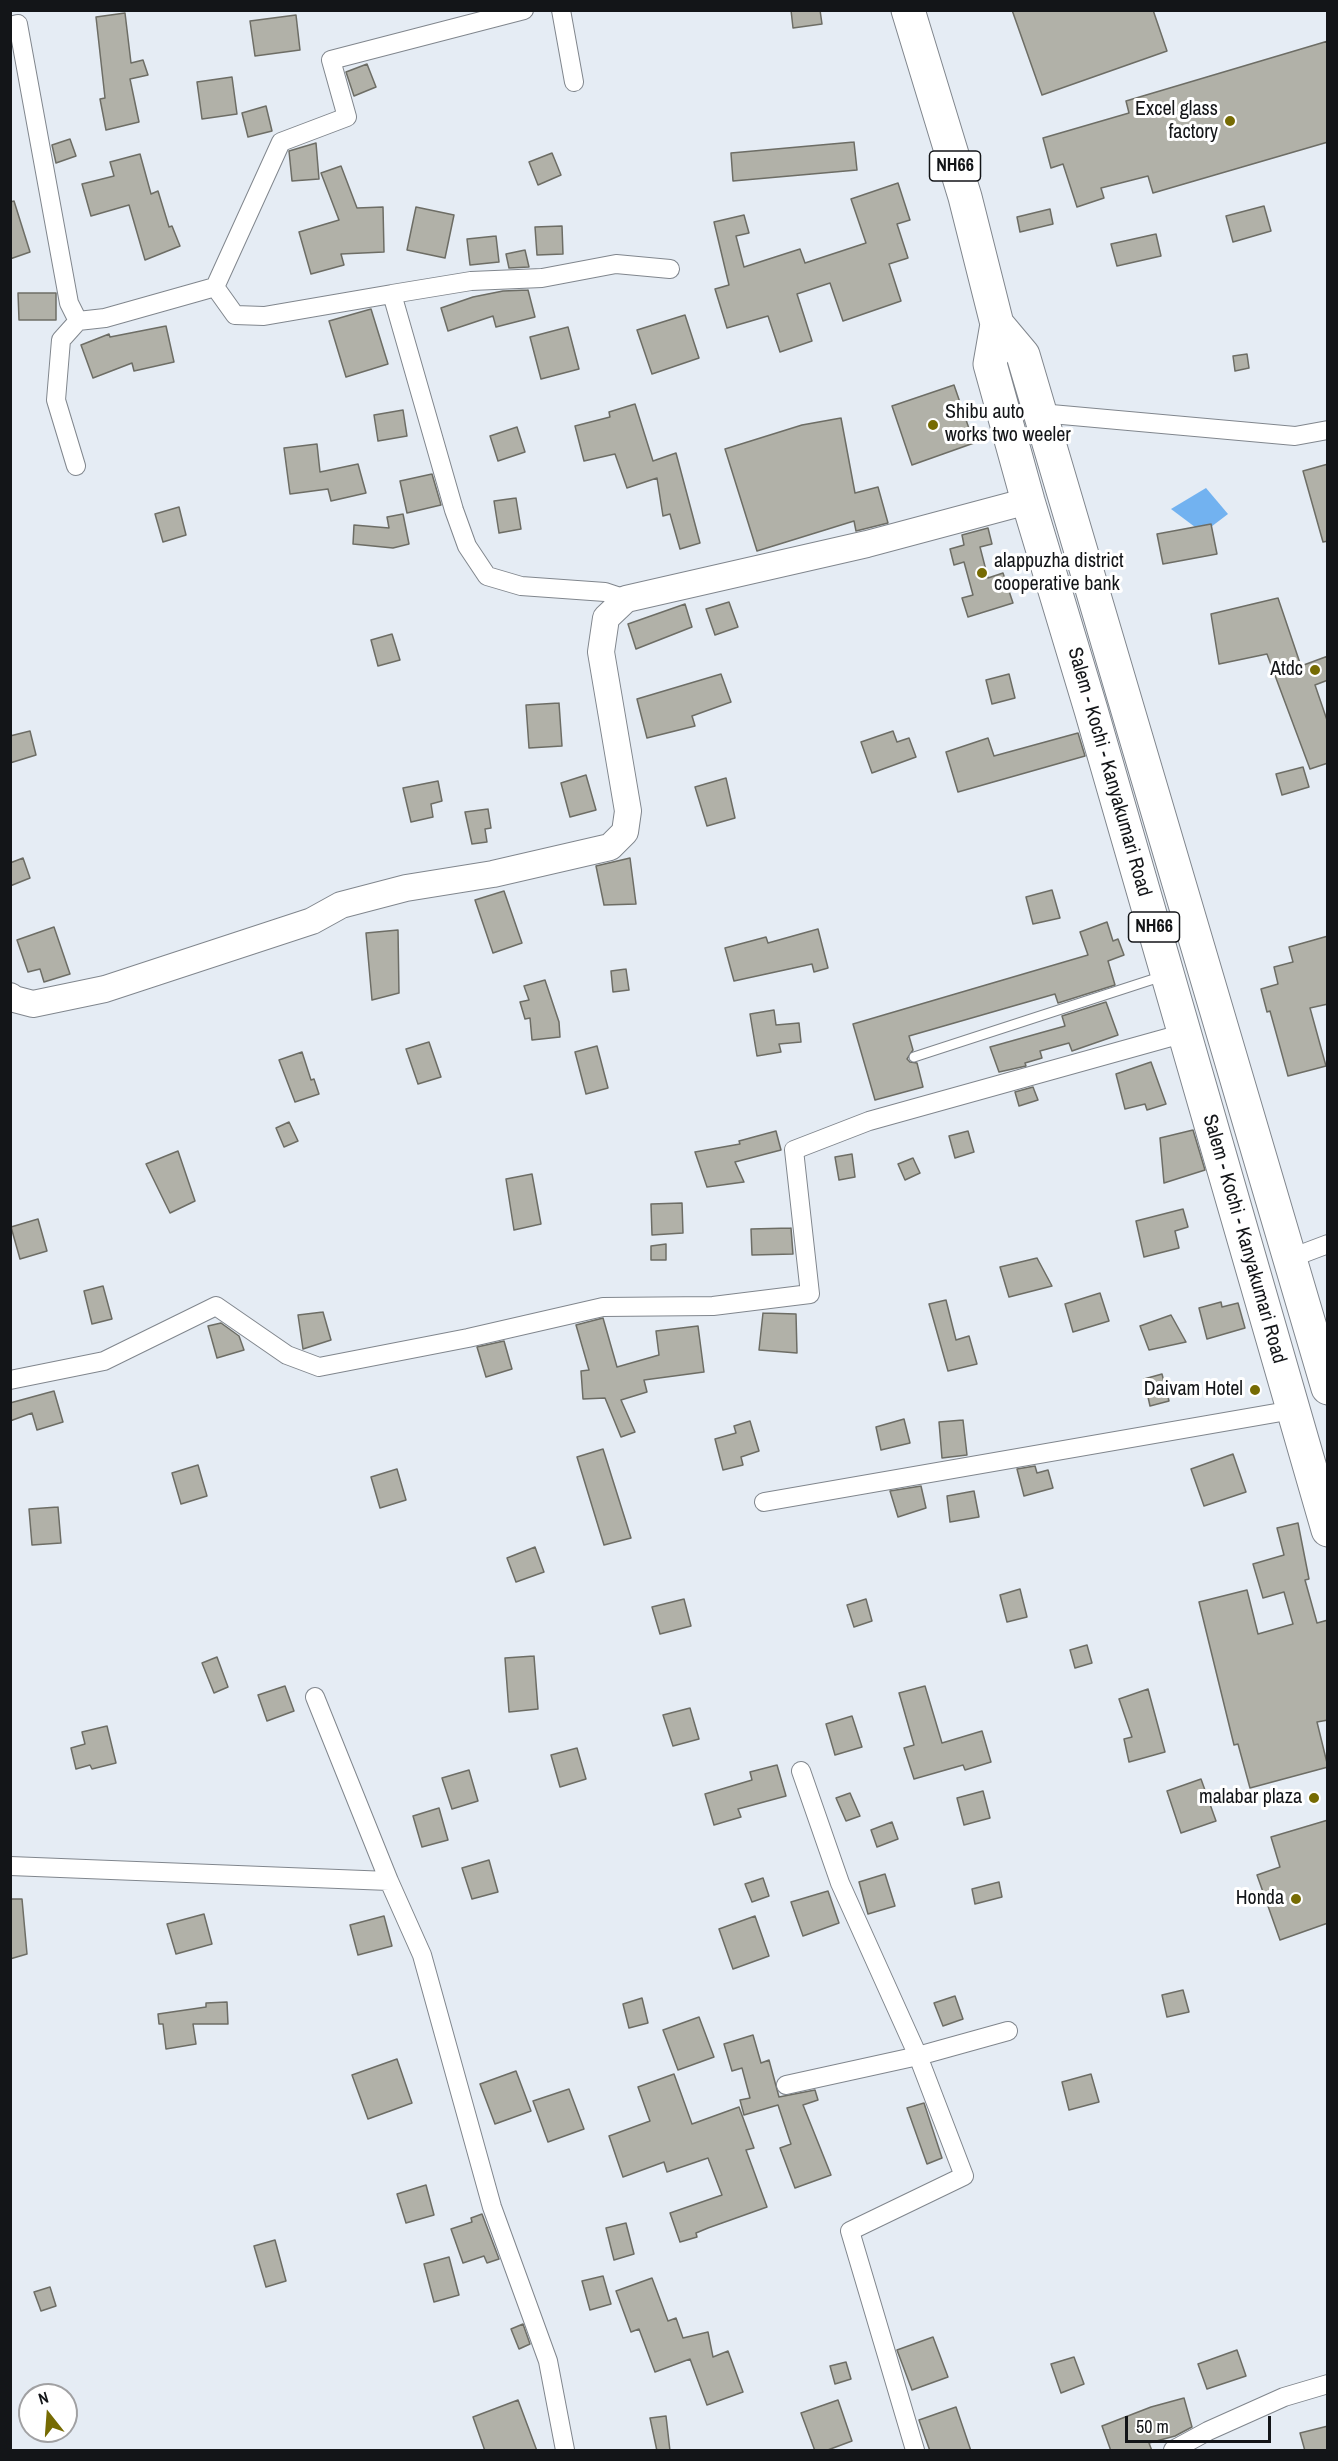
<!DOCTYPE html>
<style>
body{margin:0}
#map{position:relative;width:1338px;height:2461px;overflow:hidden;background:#e5ecf4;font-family:"Archivo Narrow",sans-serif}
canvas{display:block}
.frame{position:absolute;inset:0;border:12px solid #131518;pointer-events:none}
.north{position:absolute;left:18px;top:2383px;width:60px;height:60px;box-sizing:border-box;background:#fff;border:2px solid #a1a1a3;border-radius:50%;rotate:343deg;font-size:16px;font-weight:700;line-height:24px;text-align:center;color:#131518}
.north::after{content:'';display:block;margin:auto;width:21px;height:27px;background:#766b03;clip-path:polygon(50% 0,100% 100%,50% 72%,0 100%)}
.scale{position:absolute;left:1125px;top:2416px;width:146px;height:27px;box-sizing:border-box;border:3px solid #131518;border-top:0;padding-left:8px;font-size:18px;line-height:21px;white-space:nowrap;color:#131518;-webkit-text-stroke:4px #fff;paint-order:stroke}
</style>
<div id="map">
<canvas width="1338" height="2461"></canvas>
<div class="frame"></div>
<div class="north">N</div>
<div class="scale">50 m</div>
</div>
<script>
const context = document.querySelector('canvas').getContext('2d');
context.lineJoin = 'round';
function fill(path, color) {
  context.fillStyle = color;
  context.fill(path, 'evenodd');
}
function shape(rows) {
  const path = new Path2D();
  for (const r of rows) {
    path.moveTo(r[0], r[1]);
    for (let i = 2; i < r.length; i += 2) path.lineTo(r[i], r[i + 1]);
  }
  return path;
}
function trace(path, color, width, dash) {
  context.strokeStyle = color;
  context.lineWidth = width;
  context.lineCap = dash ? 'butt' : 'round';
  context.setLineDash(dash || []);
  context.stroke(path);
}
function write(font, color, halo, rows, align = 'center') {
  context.font = font + ' "Archivo Narrow",sans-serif';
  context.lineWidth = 6;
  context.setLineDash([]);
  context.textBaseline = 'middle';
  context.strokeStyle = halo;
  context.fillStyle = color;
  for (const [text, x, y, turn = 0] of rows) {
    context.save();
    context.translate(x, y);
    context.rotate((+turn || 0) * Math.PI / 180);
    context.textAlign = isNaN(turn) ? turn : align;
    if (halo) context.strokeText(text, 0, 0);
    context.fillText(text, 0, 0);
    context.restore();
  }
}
const water = shape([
 [1206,488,1228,514,1203,533,1171,509]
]);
const building = shape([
 [791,10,820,10,822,24,793,28,791,10],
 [1012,10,1153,10,1167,51,1042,95,1012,10],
 [125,13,131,63,143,60,148,75,130,79,139,122,106,130,100,99,105,98,96,17,125,13],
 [296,15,300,50,255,56,250,21,296,15],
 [1328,41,1328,142,1153,193,1148,176,1101,188,1104,198,1077,207,1063,164,1051,168,1043,138,1129,113,1126,101,1328,41],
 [367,64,376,87,354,96,346,72,367,64],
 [232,77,237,114,202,119,197,82,232,77],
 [266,106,272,131,248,137,242,113,266,106],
 [70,139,76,156,56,163,52,145,70,139],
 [854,142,857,170,733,181,731,153,854,142],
 [316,143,319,179,292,181,289,151,316,143],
 [552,153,561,175,538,185,529,162,552,153],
 [140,154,151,194,158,191,169,227,172,226,180,246,145,260,129,205,91,216,82,184,114,176,110,162,140,154],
 [341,166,357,208,383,207,384,252,341,254,344,265,311,274,299,232,339,220,321,173,341,166],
 [898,183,910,220,897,224,908,258,889,264,901,301,843,321,830,283,797,294,812,341,780,352,768,316,727,328,715,289,729,285,714,222,744,215,749,233,736,236,744,267,800,249,805,263,866,243,851,199,898,183],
 [14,201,30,252,10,259,10,202,14,201],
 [1264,206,1271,231,1233,242,1226,216,1264,206],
 [416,207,454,215,445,258,407,250,416,207],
 [1050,209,1053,224,1020,232,1017,217,1050,209],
 [562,226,563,254,537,255,535,227,562,226],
 [1156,234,1161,256,1117,266,1111,244,1156,234],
 [496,236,499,262,470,265,467,239,496,236],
 [525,250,529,267,509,268,506,254,525,250],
 [528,290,535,317,496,327,493,316,448,331,441,308,473,297,503,291,528,290],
 [18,293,56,293,56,320,19,320,18,293],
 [371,309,388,364,346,377,329,321,371,309],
 [685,315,699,358,652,374,637,330,685,315],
 [166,326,174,362,134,371,132,363,93,378,81,345,109,334,110,337,166,326],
 [568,327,579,369,541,379,530,337,568,327],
 [1247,354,1249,368,1235,371,1233,356,1247,354],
 [954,385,974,443,912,465,892,406,954,385],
 [635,404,653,461,676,453,700,543,680,549,670,514,663,516,657,478,627,488,615,454,584,461,575,426,610,417,609,412,635,404],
 [403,410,407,436,378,441,374,415,403,410],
 [841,418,855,493,878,487,888,523,856,531,854,521,757,551,725,449,802,425,841,418],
 [517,427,525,452,498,461,490,436,517,427],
 [317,444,320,472,358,464,366,493,331,501,328,489,290,494,284,448,317,444],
 [1328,464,1328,541,1323,542,1303,471,1328,464],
 [432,474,441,505,407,513,400,481,432,474],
 [516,498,521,529,499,533,494,501,516,498],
 [179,507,186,535,163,542,155,514,179,507],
 [403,514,409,544,393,548,353,544,354,525,389,528,387,517,403,514],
 [1211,524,1217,554,1163,564,1157,534,1211,524],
 [988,528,992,544,980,547,988,578,1003,573,1013,603,968,617,962,598,973,595,964,562,954,565,950,549,964,545,962,535,988,528],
 [1278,598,1301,666,1328,656,1328,680,1315,685,1328,723,1328,763,1310,769,1267,654,1219,664,1211,614,1278,598],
 [729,602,738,627,715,635,706,609,729,602],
 [685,604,692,627,636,649,628,624,685,604],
 [392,634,400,660,378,666,371,640,392,634],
 [721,674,731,702,692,716,695,726,647,738,637,699,721,674],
 [1009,674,1015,698,992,704,986,680,1009,674],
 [559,703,562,746,529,748,526,705,559,703],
 [30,731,36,755,10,763,10,736,30,731],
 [893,731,897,742,909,738,916,757,872,773,861,742,893,731],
 [1078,733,1085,756,958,792,946,752,988,738,994,756,1078,733],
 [1303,767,1309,787,1282,795,1276,774,1303,767],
 [586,775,596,810,570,817,561,783,586,775],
 [726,778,735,818,707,826,695,787,726,778],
 [438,781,442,801,431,804,433,817,411,822,403,788,438,781],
 [488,809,491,828,485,829,487,842,472,844,465,812,488,809],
 [23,858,30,878,10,886,10,863,23,858],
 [630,858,636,904,604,905,596,866,630,858],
 [1052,890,1060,918,1033,924,1026,897,1052,890],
 [504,891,522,943,493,953,475,900,504,891],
 [1107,922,1113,941,1118,939,1124,955,1108,961,1115,985,1058,1003,1055,994,909,1036,913,1050,907,1059,910,1062,917,1063,923,1087,875,1100,853,1024,1088,955,1080,932,1107,922],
 [54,927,70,974,44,982,40,969,28,972,17,940,54,927],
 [818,929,828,968,814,972,812,964,734,981,725,948,766,937,768,943,818,929],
 [398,930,399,993,372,1000,366,933,398,930],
 [1328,936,1328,1004,1310,1008,1326,1066,1288,1076,1270,1011,1267,1012,1261,989,1278,984,1274,967,1293,962,1289,947,1328,936],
 [626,969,629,990,613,992,611,971,626,969],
 [545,980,559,1022,560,1037,532,1040,530,1018,525,1019,520,1002,529,1000,524,986,545,980],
 [1106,1002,1118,1035,1072,1051,1069,1043,1040,1051,1042,1058,1025,1063,1026,1066,999,1072,990,1047,1065,1026,1062,1016,1106,1002],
 [774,1010,776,1025,799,1023,801,1042,779,1044,781,1052,757,1056,750,1014,774,1010],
 [429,1042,441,1077,418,1084,406,1049,429,1042],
 [597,1046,608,1088,586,1094,575,1052,597,1046],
 [302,1052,311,1080,314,1079,319,1094,295,1102,279,1060,302,1052],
 [1151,1062,1166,1104,1147,1110,1145,1104,1125,1109,1116,1074,1151,1062],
 [1033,1087,1038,1100,1019,1106,1015,1092,1033,1087],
 [289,1122,298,1141,284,1147,276,1128,289,1122],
 [1193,1130,1205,1170,1164,1183,1160,1138,1193,1130],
 [776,1131,781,1150,735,1162,744,1182,707,1187,695,1152,740,1144,739,1141,776,1131],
 [968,1131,974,1152,955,1158,949,1136,968,1131],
 [178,1151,195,1201,170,1213,146,1164,178,1151],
 [852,1154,855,1177,839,1180,835,1157,852,1154],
 [913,1158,920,1173,905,1180,898,1164,913,1158],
 [532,1174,541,1224,514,1230,506,1179,532,1174],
 [682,1203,683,1233,652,1235,651,1204,682,1203],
 [1183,1209,1188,1227,1175,1231,1179,1248,1144,1257,1136,1221,1183,1209],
 [38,1219,47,1251,20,1259,11,1227,38,1219],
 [791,1228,793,1254,752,1255,751,1229,791,1228],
 [666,1244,666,1260,651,1260,651,1246,666,1244],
 [1037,1258,1052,1286,1009,1297,1000,1267,1037,1258],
 [103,1286,112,1319,92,1324,84,1291,103,1286],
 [1100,1293,1109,1321,1073,1332,1065,1304,1100,1293],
 [946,1300,956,1340,969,1336,977,1364,948,1371,929,1304,946,1300],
 [1221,1302,1222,1307,1238,1303,1245,1328,1207,1339,1199,1308,1221,1302],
 [323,1312,331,1340,303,1349,298,1315,323,1312],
 [763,1313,796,1314,797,1353,759,1350,763,1313],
 [1171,1315,1186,1342,1149,1350,1140,1326,1171,1315],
 [603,1318,617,1367,659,1355,656,1331,698,1326,704,1372,644,1380,647,1392,621,1400,635,1432,621,1437,605,1398,583,1399,581,1371,589,1370,576,1325,603,1318],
 [221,1323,239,1336,244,1350,217,1358,208,1326,221,1323],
 [504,1341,512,1369,486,1377,477,1347,504,1341],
 [1162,1374,1169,1401,1150,1406,1144,1379,1162,1374],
 [54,1391,63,1422,37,1430,32,1413,10,1421,10,1403,54,1391],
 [904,1419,910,1443,881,1450,876,1427,904,1419],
 [963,1420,967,1455,942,1458,939,1422,963,1420],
 [750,1421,759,1451,741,1457,743,1465,723,1470,715,1439,736,1433,734,1426,750,1421],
 [603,1449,631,1538,604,1545,577,1457,603,1449],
 [1233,1454,1246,1492,1204,1506,1191,1469,1233,1454],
 [198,1465,207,1496,181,1504,172,1473,198,1465],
 [1035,1466,1037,1473,1048,1470,1053,1488,1024,1496,1017,1469,1035,1466],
 [397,1469,406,1500,380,1508,371,1477,397,1469],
 [921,1486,926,1508,898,1517,890,1491,921,1486],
 [974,1491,979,1517,950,1522,947,1496,974,1491],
 [58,1507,61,1543,32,1545,29,1509,58,1507],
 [1298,1523,1309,1579,1305,1580,1317,1623,1328,1620,1328,1720,1317,1722,1328,1767,1250,1788,1238,1744,1234,1745,1199,1602,1247,1590,1258,1634,1293,1624,1284,1592,1263,1598,1253,1564,1284,1555,1277,1528,1298,1523],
 [535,1547,544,1572,516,1582,507,1558,535,1547],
 [1020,1589,1027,1617,1007,1622,1000,1595,1020,1589],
 [684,1599,691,1626,660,1634,652,1607,684,1599],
 [866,1599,872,1621,854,1627,847,1605,866,1599],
 [1087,1645,1092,1663,1075,1668,1070,1650,1087,1645],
 [534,1656,538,1709,509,1712,505,1658,534,1656],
 [217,1657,228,1687,214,1693,202,1663,217,1657],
 [285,1686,294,1711,267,1721,258,1695,285,1686],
 [925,1686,942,1743,982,1731,991,1762,965,1770,963,1765,914,1779,904,1748,914,1745,899,1693,925,1686],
 [1148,1689,1165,1752,1129,1762,1124,1739,1132,1737,1119,1699,1148,1689],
 [690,1708,699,1739,673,1746,663,1715,690,1708],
 [852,1716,862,1747,835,1755,826,1724,852,1716],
 [107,1726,116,1763,92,1769,90,1765,76,1769,71,1748,85,1744,82,1732,107,1726],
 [577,1748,586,1779,560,1787,551,1755,577,1748],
 [777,1765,786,1796,738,1809,741,1817,714,1825,705,1794,752,1780,750,1772,777,1765],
 [469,1770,478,1801,452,1809,442,1778,469,1770],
 [1201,1779,1216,1821,1181,1833,1167,1791,1201,1779],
 [983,1791,990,1818,964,1825,957,1798,983,1791],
 [850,1793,860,1816,846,1821,836,1798,850,1793],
 [439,1808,448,1840,422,1847,413,1816,439,1808],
 [1328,1820,1328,1923,1280,1940,1257,1875,1280,1867,1271,1837,1328,1820],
 [892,1822,898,1839,877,1847,871,1830,892,1822],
 [489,1860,498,1892,472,1899,462,1868,489,1860],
 [885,1874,895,1906,868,1914,859,1882,885,1874],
 [763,1878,769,1896,752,1902,745,1884,763,1878],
 [999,1882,1002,1897,975,1904,972,1889,999,1882],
 [828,1891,839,1923,803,1936,791,1902,828,1891],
 [10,1899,22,1899,27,1954,10,1959,10,1899],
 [204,1914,212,1944,176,1954,167,1924,204,1914],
 [384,1916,392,1946,358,1955,350,1925,384,1916],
 [755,1916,769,1956,733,1969,719,1929,755,1916],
 [1183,1990,1189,2012,1167,2017,1162,1995,1183,1990],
 [955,1996,963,2019,943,2026,934,2003,955,1996],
 [642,1998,648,2023,629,2028,623,2004,642,1998],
 [227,2002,228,2024,193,2024,196,2044,166,2049,163,2024,159,2024,158,2014,206,2007,206,2003,227,2002],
 [699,2017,714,2057,678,2070,663,2030,699,2017],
 [753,2035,761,2063,769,2060,779,2097,815,2090,818,2100,803,2105,831,2175,795,2188,780,2148,791,2144,778,2105,744,2115,740,2100,750,2098,742,2068,732,2071,724,2044,753,2035],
 [397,2059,412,2103,368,2119,352,2075,397,2059],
 [516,2071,531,2111,495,2124,480,2084,516,2071],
 [674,2074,692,2124,739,2107,754,2148,746,2150,767,2207,708,2228,696,2233,697,2237,680,2242,670,2213,722,2195,708,2158,667,2172,664,2162,623,2177,609,2136,650,2121,638,2087,674,2074],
 [1091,2074,1099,2102,1069,2110,1062,2082,1091,2074],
 [569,2089,584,2129,548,2142,533,2101,569,2089],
 [924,2103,942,2158,927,2164,907,2108,924,2103],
 [426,2185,434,2215,406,2223,397,2194,426,2185],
 [482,2214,499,2259,487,2263,484,2256,463,2263,451,2229,472,2222,471,2218,482,2214],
 [626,2223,634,2254,614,2260,606,2228,626,2223],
 [275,2240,286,2281,266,2287,254,2246,275,2240],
 [449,2257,459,2295,434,2302,424,2264,449,2257],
 [603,2276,611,2304,590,2310,582,2281,603,2276],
 [652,2278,668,2321,676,2318,683,2338,708,2332,713,2357,728,2351,743,2392,707,2405,690,2359,655,2372,639,2329,631,2332,616,2291,652,2278],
 [50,2287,56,2306,41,2311,34,2292,50,2287],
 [523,2324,530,2344,519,2349,511,2329,523,2324],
 [933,2337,948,2377,912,2390,897,2350,933,2337],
 [1237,2350,1246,2376,1207,2389,1198,2364,1237,2350],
 [1074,2357,1084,2384,1061,2393,1051,2364,1074,2357],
 [846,2362,851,2379,835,2384,830,2366,846,2362],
 [1184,2398,1192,2427,1175,2436,1149,2443,1152,2451,1111,2451,1102,2426,1151,2407,1184,2398],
 [518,2400,537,2451,485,2451,473,2417,518,2400],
 [838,2400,852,2441,825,2451,815,2451,801,2413,838,2400],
 [956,2407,971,2451,930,2451,919,2420,956,2407],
 [666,2416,670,2451,657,2451,650,2418,666,2416],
 [1328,2426,1328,2451,1305,2451,1300,2433,1328,2426]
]);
const lane = shape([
 [914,1057,1163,976]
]);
const street = shape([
 [561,10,574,82],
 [10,26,18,24,69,303,78,321,105,318,215,287,235,315,264,316,392,294,454,510,467,546,487,576,521,586,605,592,626,599],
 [215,287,281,142,347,117,331,60,524,10],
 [392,294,471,281,542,278,616,264,670,269],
 [1040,413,1295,436,1328,430],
 [76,466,56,400,61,340,78,321],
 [1291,1258,1328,1244],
 [10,1380,104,1361,216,1306,287,1355,319,1367,468,1338,603,1307,713,1306,810,1294,794,1150,869,1121,1185,1033],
 [764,1502,1293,1410],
 [315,1697,389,1881],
 [801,1771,840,1883,918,2056,964,2176,850,2231,915,2450],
 [10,1866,389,1881,422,1955,492,2207,548,2361,565,2450],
 [786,2085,918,2056,1008,2031],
 [1173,2450,1208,2431,1284,2397,1328,2384]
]);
const secondary = shape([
 [10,996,14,999,33,1004,105,989,312,921,341,905,406,888,493,874,610,847,625,832,628,811,601,652,606,618,626,599,867,544,1028,501]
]);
const highway = shape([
 [908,10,965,197,997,324,990,364,1028,501,1091,710,1328,1530],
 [997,324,1023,355,1328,1388]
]);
const markers = [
 [1230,121,6,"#766b03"],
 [933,425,6,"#766b03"],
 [982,573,6,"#766b03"],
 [1315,670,6,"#766b03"],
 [1255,1390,6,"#766b03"],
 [1314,1798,6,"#766b03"],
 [1296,1899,6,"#766b03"]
];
const shields = [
 [955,166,51],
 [1154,927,51]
];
const shieldNames = [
 ["NH66",955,166],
 ["NH66",1154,927]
];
const poiNames = [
 ["Excel glass",1218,110],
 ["factory",1218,133],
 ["Shibu auto",945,413,"left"],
 ["works two weeler",945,436,"left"],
 ["alappuzha district",994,562,"left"],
 ["cooperative bank",994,585,"left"],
 ["Atdc",1303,670],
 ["Daivam Hotel",1243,1390],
 ["malabar plaza",1302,1798],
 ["Honda",1284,1899]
];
const streetNames = [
 ["Salem - Kochi - Kanyakumari Road",1109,772,74],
 ["Salem - Kochi - Kanyakumari Road",1244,1239,74]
];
fill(water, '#72b2f0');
fill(building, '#b1b1a8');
trace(building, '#6d6d65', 1.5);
trace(lane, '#80868d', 11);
trace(street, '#80868d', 20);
trace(secondary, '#80868d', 28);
trace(highway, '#80868d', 35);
trace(lane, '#fff', 9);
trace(street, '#fff', 18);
trace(secondary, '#fff', 26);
trace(highway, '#fff', 33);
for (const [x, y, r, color] of markers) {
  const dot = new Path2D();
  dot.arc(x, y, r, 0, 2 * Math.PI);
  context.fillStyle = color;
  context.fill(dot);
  trace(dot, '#fff', 2);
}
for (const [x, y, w] of shields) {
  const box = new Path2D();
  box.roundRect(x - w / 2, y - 15, w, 30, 4.5);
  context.fillStyle = '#fff';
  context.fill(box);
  trace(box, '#131518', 1.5);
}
write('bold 18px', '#131518', null, shieldNames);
write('20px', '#131518', '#fff', poiNames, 'right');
write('20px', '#131518', '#fff', streetNames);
</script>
